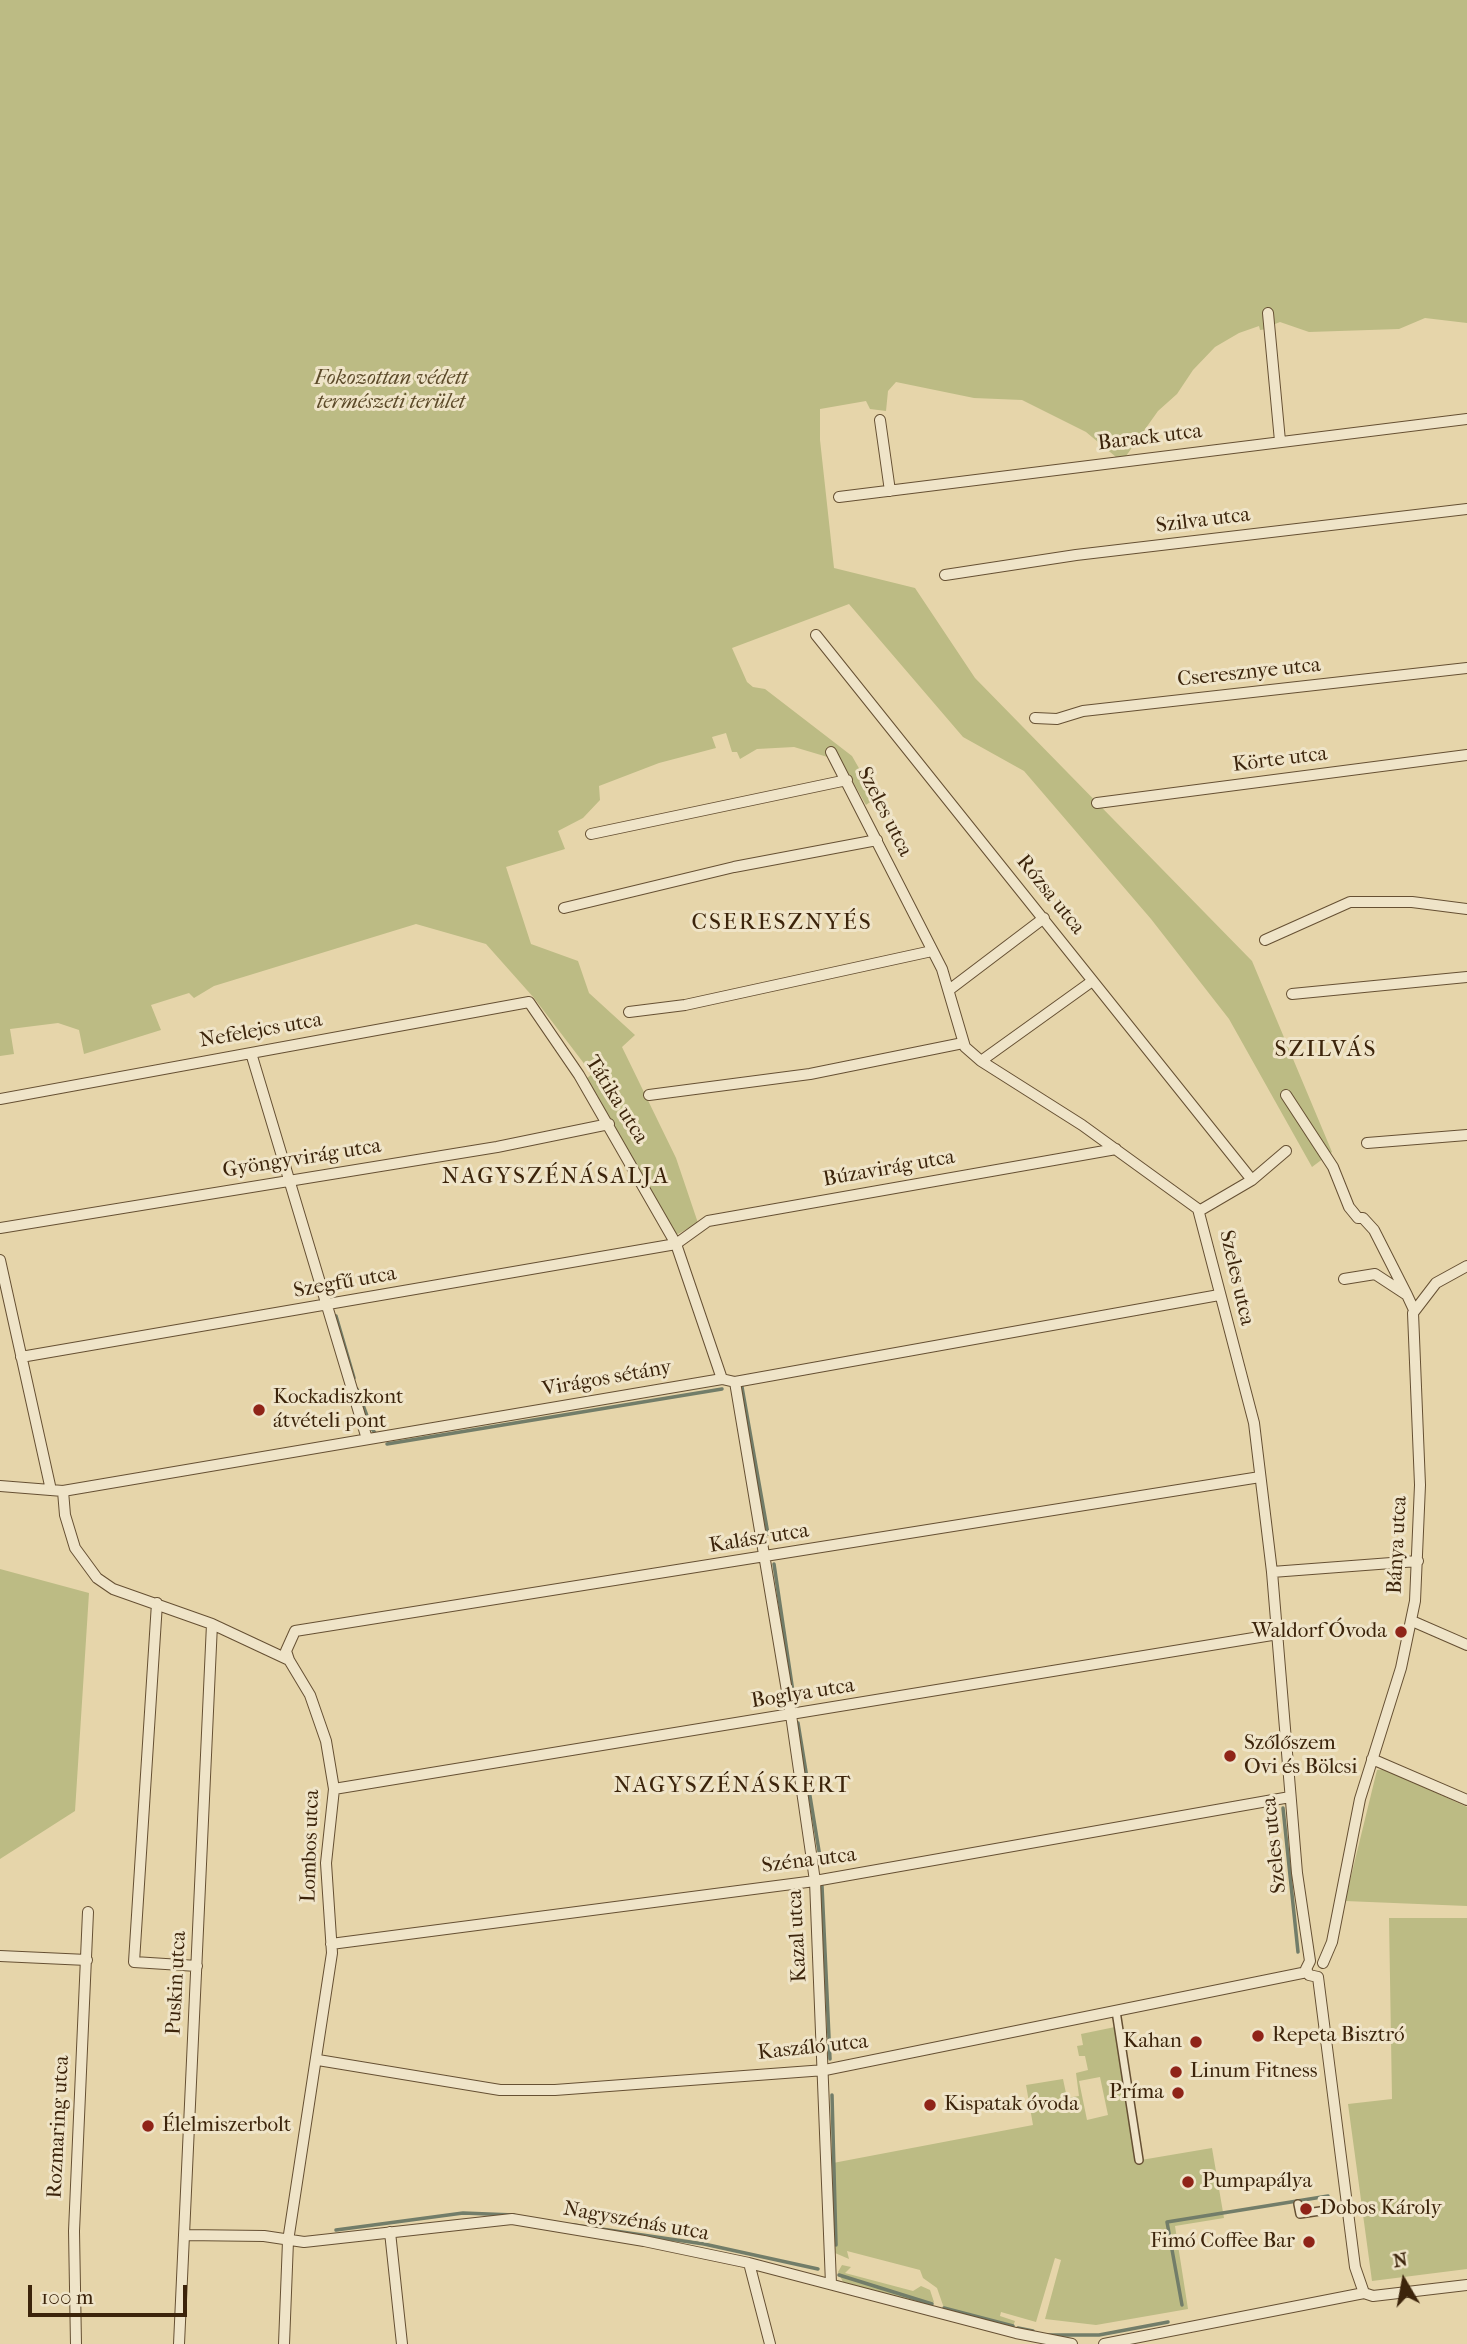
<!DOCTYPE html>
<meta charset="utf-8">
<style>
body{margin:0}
#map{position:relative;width:1467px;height:2344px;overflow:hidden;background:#e6d5aa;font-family:"IM FELL French Canon",serif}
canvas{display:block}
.north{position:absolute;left:1369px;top:2246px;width:70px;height:70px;-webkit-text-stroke:5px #efe4c8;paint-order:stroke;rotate:350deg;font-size:19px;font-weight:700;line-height:28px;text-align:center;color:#3c240b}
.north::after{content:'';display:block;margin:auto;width:24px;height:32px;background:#3c240b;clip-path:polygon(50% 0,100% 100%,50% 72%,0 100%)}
.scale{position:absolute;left:28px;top:2285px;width:159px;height:32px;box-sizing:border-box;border:4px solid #3c240b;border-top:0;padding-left:9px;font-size:21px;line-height:24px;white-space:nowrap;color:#3c240b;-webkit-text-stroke:5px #efe4c8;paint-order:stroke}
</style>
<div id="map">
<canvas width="1467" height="2344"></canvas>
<div class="north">N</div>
<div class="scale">100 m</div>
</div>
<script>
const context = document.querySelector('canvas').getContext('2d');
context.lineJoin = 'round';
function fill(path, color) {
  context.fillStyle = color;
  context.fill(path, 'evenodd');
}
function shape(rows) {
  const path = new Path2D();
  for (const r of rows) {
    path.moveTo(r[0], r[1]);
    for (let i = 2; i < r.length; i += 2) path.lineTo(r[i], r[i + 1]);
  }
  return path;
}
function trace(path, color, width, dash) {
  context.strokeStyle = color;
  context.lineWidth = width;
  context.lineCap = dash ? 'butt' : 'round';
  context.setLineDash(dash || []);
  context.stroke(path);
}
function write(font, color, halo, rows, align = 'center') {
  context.font = font + ' "IM FELL French Canon",serif';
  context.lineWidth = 6;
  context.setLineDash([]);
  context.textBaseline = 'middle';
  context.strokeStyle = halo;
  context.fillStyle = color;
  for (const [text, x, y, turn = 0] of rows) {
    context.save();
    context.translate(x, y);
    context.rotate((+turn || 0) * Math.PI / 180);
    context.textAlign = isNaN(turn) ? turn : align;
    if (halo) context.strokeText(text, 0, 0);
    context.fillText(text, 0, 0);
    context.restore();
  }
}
const green = shape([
 [0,0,1467,0,1467,323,1425,318,1399,329,1309,332,1280,322,1275,324,1275,328,1260,330,1259,326,1239,333,1215,347,1193,370,1177,394,1158,411,1126,456,1116,457,1086,432,1022,400,974,398,896,382,888,391,886,411,870,409,866,401,820,409,820,440,834,568,915,588,975,678,1252,961,1332,1152,1312,1167,1229,1019,1151,919,1024,771,963,737,849,604,732,648,747,682,753,687,765,689,852,756,876,798,866,805,841,761,794,747,757,749,740,759,737,752,732,752,726,733,712,737,716,748,659,763,599,786,600,800,583,818,558,831,565,849,506,867,531,944,578,961,589,993,635,1035,622,1047,676,1158,698,1223,676,1235,586,1079,592,1074,534,998,486,944,416,924,214,986,194,998,189,993,151,1005,161,1030,84,1054,79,1030,58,1023,10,1029,14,1054,0,1056],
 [0,1569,89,1593,75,1811,0,1859],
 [1384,1769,1467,1807,1467,1906,1345,1901,1377,1770],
 [1389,1918,1467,1918,1467,2269,1372,2281,1348,2104,1392,2099],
 [1115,2027,1141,2160,1212,2148,1224,2218,1175,2226,1188,2309,1096,2325,1045,2319,1061,2260,1055,2258,1036,2322,1001,2312,1000,2316,1015,2321,1012,2329,945,2311,937,2288,923,2278,920,2270,847,2251,849,2259,835,2253,833,2163,1033,2125,1026,2085,1063,2079,1067,2098,1079,2096,1076,2073,1088,2070,1085,2056,1079,2056,1077,2046,1083,2045,1081,2034],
 [1100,2077,1108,2115,1087,2120,1079,2081],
 [842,2265,851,2267,845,2273,913,2291,921,2286,930,2290,934,2302,930,2306,843,2282,838,2272]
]);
const stream = shape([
 [336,1316,354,1378],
 [742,1387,768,1534],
 [357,1389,372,1429,376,1434],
 [387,1444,722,1389],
 [774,1564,793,1692],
 [798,1723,820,1857],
 [1283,1808,1298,1952],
 [822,1886,830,2059],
 [832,2095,836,2245],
 [574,2225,704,2244,818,2269],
 [336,2230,463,2213,514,2215],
 [839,2275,932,2304],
 [1182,2305,1167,2222,1328,2196],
 [944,2308,1013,2326],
 [1018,2328,1033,2331],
 [1047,2335,1099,2335,1168,2322]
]);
const pedestrian = shape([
 [1116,2011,1139,2160],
 [1298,2204,1300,2214,1347,2207]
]);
const minor = shape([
 [1268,313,1280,441],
 [880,420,890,491],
 [839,497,1467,419],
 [945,575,1076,555,1467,509],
 [816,635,1252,1180],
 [1035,718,1057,719,1083,711,1467,668],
 [831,752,942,969,965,1047,981,1061,1082,1125,1198,1209,1254,1423,1272,1572,1297,1873,1310,1961,1306,1969,1309,1975,1318,1977],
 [1097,803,1467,755],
 [591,834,847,780],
 [564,908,734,867,877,840],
 [1265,940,1350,902,1412,902,1467,909],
 [949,990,1044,918],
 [1292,994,1467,977],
 [629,1012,685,1005,932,951],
 [251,1053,367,1439],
 [981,1061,1091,982],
 [649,1095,810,1074,963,1043],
 [1286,1095,1333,1167,1349,1207,1358,1218,1363,1218,1374,1230,1407,1295],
 [0,1099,529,1002,579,1075,676,1244,722,1379],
 [1367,1143,1467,1135],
 [1199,1211,1252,1180,1286,1151],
 [0,1228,497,1147,609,1124],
 [0,1260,51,1490],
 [1344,1279,1375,1274,1407,1295,1414,1310],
 [21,1357,676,1244,708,1221,1116,1149],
 [735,1382,791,1715,815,1881,831,2284],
 [0,1486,63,1491,722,1379,735,1382,1219,1295],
 [63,1491,65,1515,75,1548,97,1578,113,1589,212,1624,289,1660,310,1695,326,1741,334,1789,326,1863,332,1953,288,2241,284,2344],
 [1272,1572,1418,1561],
 [157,1603,134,1962,197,1966],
 [1412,1621,1467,1645],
 [289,1660,286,1651,295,1631,1260,1477],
 [1372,1759,1467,1800],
 [334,1789,1278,1634],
 [331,1944,815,1881,1290,1797],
 [0,1956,87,1960],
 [1323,1963,1332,1942,1360,1799,1401,1668,1415,1601,1420,1485,1413,1313,1436,1283,1467,1266],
 [1318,1977,1355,2267,1364,2293],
 [318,2060,500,2090,555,2090,825,2070,1307,1972],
 [390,2232,402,2344],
 [184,2235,264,2236,304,2242,512,2219,644,2241,749,2263,1016,2333,1072,2344],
 [749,2263,770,2344],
 [76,2344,74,2231,88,1912],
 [179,2344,212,1624],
 [1104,2344,1364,2293,1373,2296,1467,2285]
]);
const markers = [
 [259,1410,7,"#8f2418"],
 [1401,1632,7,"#8f2418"],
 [1230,1756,7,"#8f2418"],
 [1258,2036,7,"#8f2418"],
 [1196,2042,7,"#8f2418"],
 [1176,2072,7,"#8f2418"],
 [1178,2093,7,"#8f2418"],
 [930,2105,7,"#8f2418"],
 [148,2126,7,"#8f2418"],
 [1188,2182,7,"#8f2418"],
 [1306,2209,7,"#8f2418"],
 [1309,2242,7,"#8f2418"]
];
const parkNames = [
 ["Fokozottan védett",391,379],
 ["természeti terület",391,403]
];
const streetNames = [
 ["Barack utca",1150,438,-7],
 ["Szilva utca",1203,521,-7],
 ["Cseresznye utca",1249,673,-6],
 ["Körte utca",1280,760,-7],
 ["Szeles utca",884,812,63],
 ["Rózsa utca",1050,895,51],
 ["Nefelejcs utca",261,1031,-10],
 ["Tátika utca",616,1100,58],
 ["Gyöngyvirág utca",302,1159,-9],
 ["Búzavirág utca",889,1169,-10],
 ["Szeles utca",1236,1278,77],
 ["Szegfű utca",345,1283,-10],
 ["Virágos sétány",607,1379,-10],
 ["Kalász utca",759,1539,-9],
 ["Bánya utca",1398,1545,-87],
 ["Boglya utca",803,1694,-9],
 ["Szeles utca",1275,1845,-96],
 ["Lombos utca",311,1846,-88],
 ["Széna utca",809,1861,-7],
 ["Kazal utca",798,1936,-93],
 ["Puskin utca",177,1983,-87],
 ["Kaszáló utca",813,2048,-6],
 ["Rozmaring utca",59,2127,-87],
 ["Nagyszénás utca",636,2222,10]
];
const poiNames = [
 ["Kockadiszkont",273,1398],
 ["átvételi pont",273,1422],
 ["Waldorf Óvoda",1387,1632,"right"],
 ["Szőlőszem",1244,1744],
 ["Ovi és Bölcsi",1244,1768],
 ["Repeta Bisztró",1272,2036],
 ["Kahan",1182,2042,"right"],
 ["Linum Fitness",1190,2072],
 ["Príma",1164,2093,"right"],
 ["Kispatak óvoda",944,2105],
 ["Élelmiszerbolt",162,2126],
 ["Pumpapálya",1202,2182],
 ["Dobos Károly",1320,2209],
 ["Fimó Coffee Bar",1295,2242,"right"]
];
const neighbourhoodNames = [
 ["CSERESZNYÉS",782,923],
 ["SZILVÁS",1326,1050],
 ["NAGYSZÉNÁSALJA",556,1177],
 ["NAGYSZÉNÁSKERT",733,1786]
];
fill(green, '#bcbb84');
trace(stream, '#727d69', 3.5);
trace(pedestrian, '#665033', 10);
trace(minor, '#665033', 12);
trace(pedestrian, '#efe4c8', 7);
trace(minor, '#efe4c8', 10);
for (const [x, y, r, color] of markers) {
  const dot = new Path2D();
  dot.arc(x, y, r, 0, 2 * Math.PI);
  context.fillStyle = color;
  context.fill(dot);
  trace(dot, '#efe4c8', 2.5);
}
write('italic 21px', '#5c4a29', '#efe4c8', parkNames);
write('21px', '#3c240b', '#efe4c8', streetNames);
write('21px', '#3c240b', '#efe4c8', poiNames, 'left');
context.letterSpacing = '2px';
write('23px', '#3c240b', '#efe4c8', neighbourhoodNames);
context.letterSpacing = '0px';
</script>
